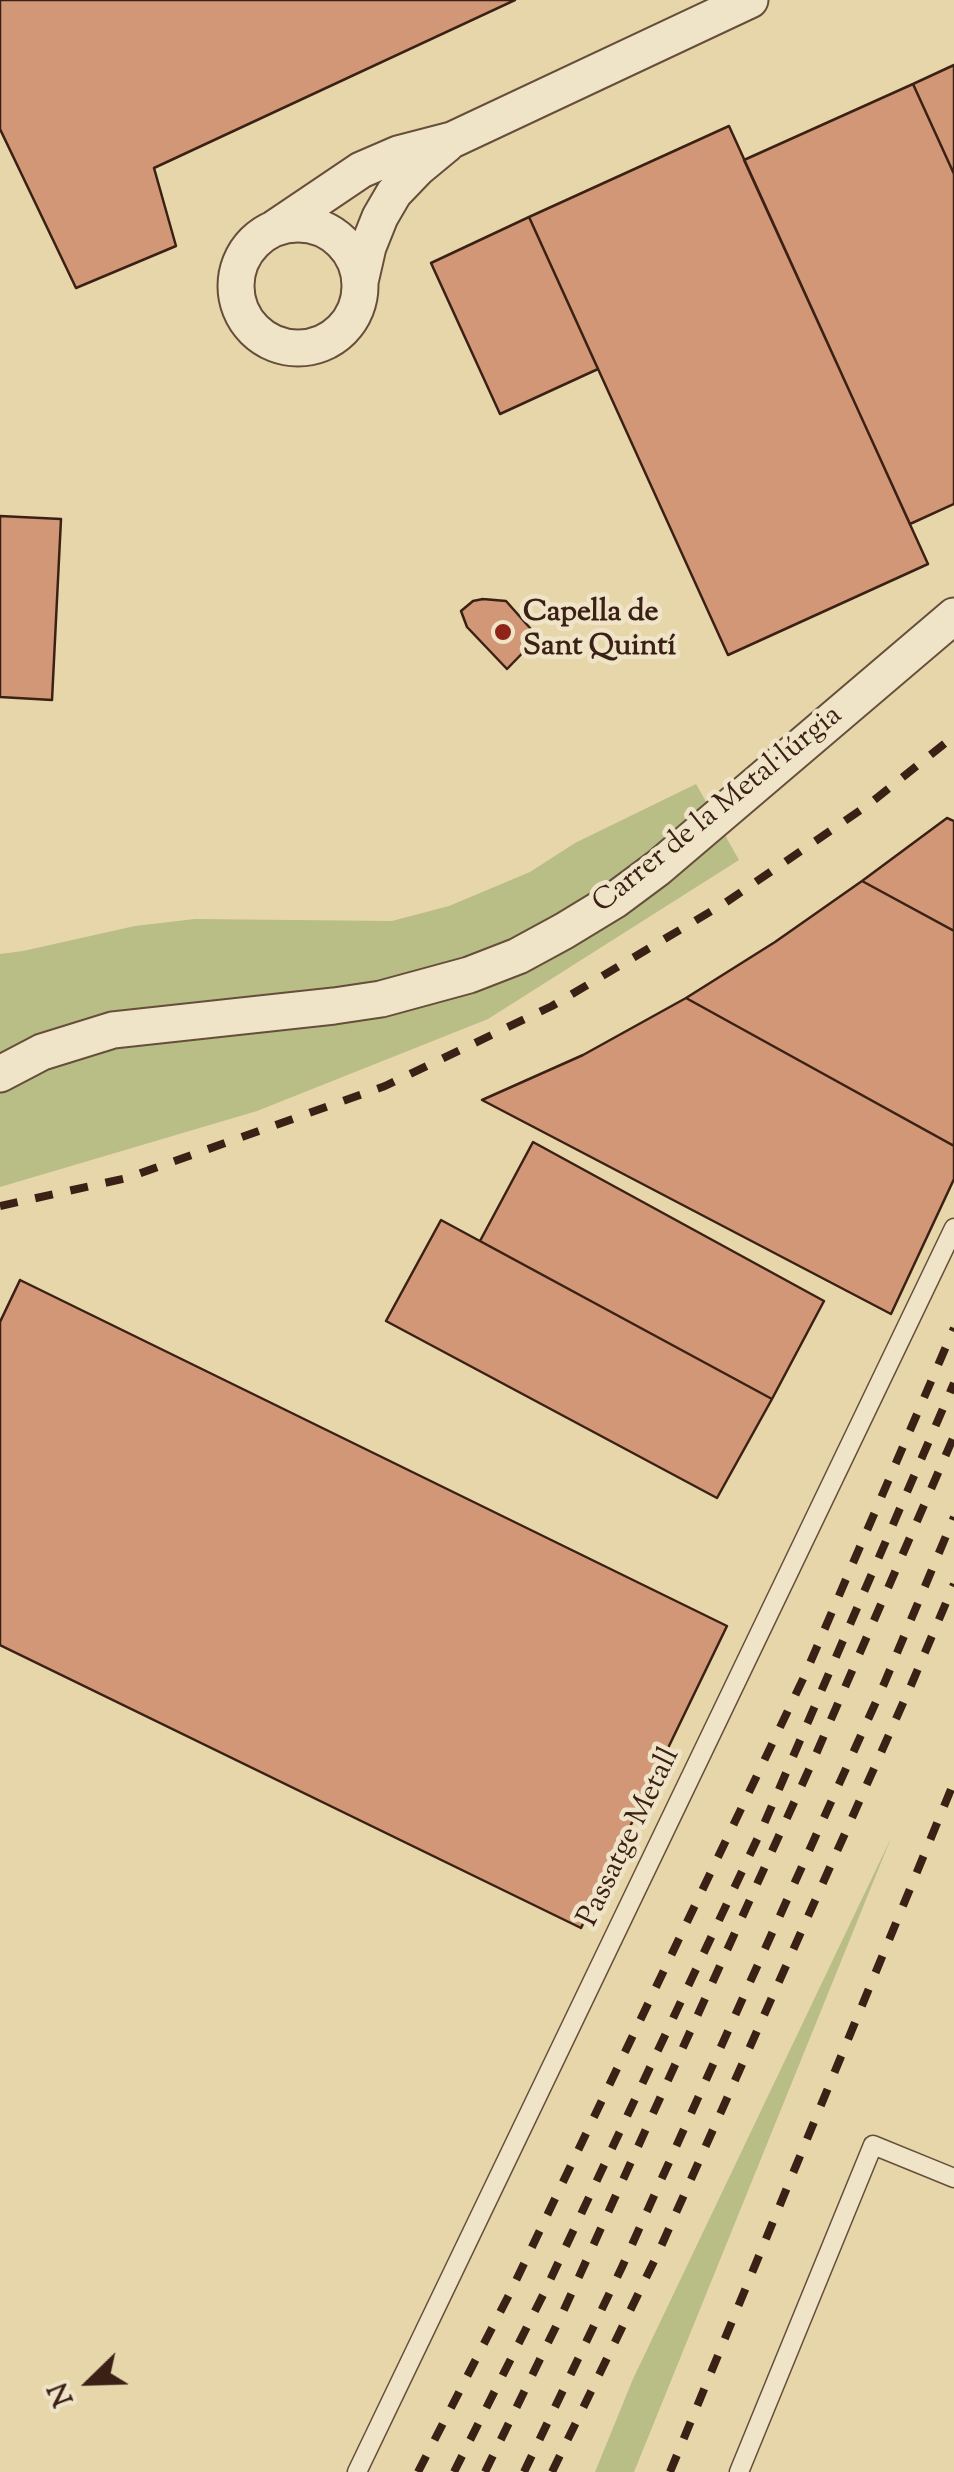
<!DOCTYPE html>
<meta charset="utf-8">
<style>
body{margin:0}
#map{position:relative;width:954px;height:2472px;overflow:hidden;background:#e6d6aa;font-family:"Sorts Mill Goudy",serif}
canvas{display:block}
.north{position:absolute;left:40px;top:2332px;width:100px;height:100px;-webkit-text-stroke:8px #efe4c8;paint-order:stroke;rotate:247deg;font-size:28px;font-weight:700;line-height:40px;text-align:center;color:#3b2115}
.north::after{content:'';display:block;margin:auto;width:35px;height:45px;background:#3b2115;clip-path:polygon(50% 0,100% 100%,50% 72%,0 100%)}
</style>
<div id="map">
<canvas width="954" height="2472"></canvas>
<div class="north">N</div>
</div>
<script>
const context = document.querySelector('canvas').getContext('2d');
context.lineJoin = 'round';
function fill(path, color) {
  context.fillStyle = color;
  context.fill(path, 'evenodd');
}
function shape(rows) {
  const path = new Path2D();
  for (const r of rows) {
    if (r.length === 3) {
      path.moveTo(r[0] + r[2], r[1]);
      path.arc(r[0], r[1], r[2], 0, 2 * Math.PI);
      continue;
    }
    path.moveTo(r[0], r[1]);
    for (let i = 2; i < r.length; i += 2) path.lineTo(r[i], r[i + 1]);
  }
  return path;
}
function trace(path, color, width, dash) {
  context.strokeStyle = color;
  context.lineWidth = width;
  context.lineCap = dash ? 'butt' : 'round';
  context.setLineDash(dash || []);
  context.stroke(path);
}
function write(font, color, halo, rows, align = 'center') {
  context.font = font + ' "Sorts Mill Goudy",serif';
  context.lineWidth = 9;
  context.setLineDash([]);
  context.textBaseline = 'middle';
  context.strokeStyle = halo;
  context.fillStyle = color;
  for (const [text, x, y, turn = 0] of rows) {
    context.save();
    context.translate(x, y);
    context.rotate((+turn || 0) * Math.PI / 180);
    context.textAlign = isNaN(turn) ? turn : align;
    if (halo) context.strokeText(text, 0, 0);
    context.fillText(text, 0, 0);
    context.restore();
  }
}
const green = shape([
 [696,784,739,860,488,1019,257,1111,0,1187,0,954,23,951,135,926,195,919,392,921,449,906,530,872,575,843],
 [891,1838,634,2472,595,2472,633,2379]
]);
const building = shape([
 [0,0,515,0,154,168,176,246,76,288,0,129,0,0],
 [954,65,954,174,913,84,954,65],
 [913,84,954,174,954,504,910,524,744,160,913,84],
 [729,126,928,564,728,655,529,217,729,126],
 [529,217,598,369,500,414,431,263,529,217],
 [0,516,61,519,52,700,0,697,0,516],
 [483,599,506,601,538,637,507,669,467,627,461,611,473,601,483,599],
 [947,818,954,821,954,931,862,881,947,818],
 [862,881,954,931,954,1146,686,998,775,942,862,881],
 [686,998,954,1146,954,1179,891,1314,482,1100,583,1055,686,998],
 [533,1142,824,1301,772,1399,480,1241,533,1142],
 [441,1220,772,1399,717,1498,386,1321,441,1220],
 [20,1280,727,1626,581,1928,0,1645,0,1322,20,1280]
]);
const lane = shape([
 [357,2472,954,1228],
 [739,2472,873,2145,954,2178]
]);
const street = shape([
 [298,286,62],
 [275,228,361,170,398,154,452,140,750,0],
 [360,282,368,247,380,217,394,193,418,168,447,144],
 [0,1074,42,1052,113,1030,334,1006,381,999,469,975,518,956,564,931,615,900,658,868,954,616]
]);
const rail = shape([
 [0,1206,127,1178,385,1086,552,1006,725,903,868,805,954,736],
 [418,2472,510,2293,804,1677,954,1328],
 [454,2472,544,2293,761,1831,954,1383],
 [485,2472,563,2312,816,1754,954,1436],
 [524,2472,622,2267,884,1684,954,1517],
 [552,2472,659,2251,912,1683,954,1584],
 [670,2472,954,1782]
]);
const markers = [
 [503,632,10,"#8f2418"]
];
const poiNames = [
 ["Capella de",523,615],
 ["Sant Quintí",523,649]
];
const streetNames = [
 ["Carrer de la Metal·lúrgia",719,811,-39],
 ["Passatge Metall",631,1838,-64]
];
fill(green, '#b9bd86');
fill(building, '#d19777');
trace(building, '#3b2115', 2.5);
trace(lane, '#664e3a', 21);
trace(street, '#664e3a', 39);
trace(lane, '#efe4c8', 18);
trace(street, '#efe4c8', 35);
trace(rail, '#3b2115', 8, [18, 18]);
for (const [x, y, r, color] of markers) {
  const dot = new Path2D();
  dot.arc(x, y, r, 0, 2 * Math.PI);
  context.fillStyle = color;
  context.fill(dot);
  trace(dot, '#efe4c8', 4);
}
write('bold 30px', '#3b2115', '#efe4c8', poiNames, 'left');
write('30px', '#3b2115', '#efe4c8', streetNames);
</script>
